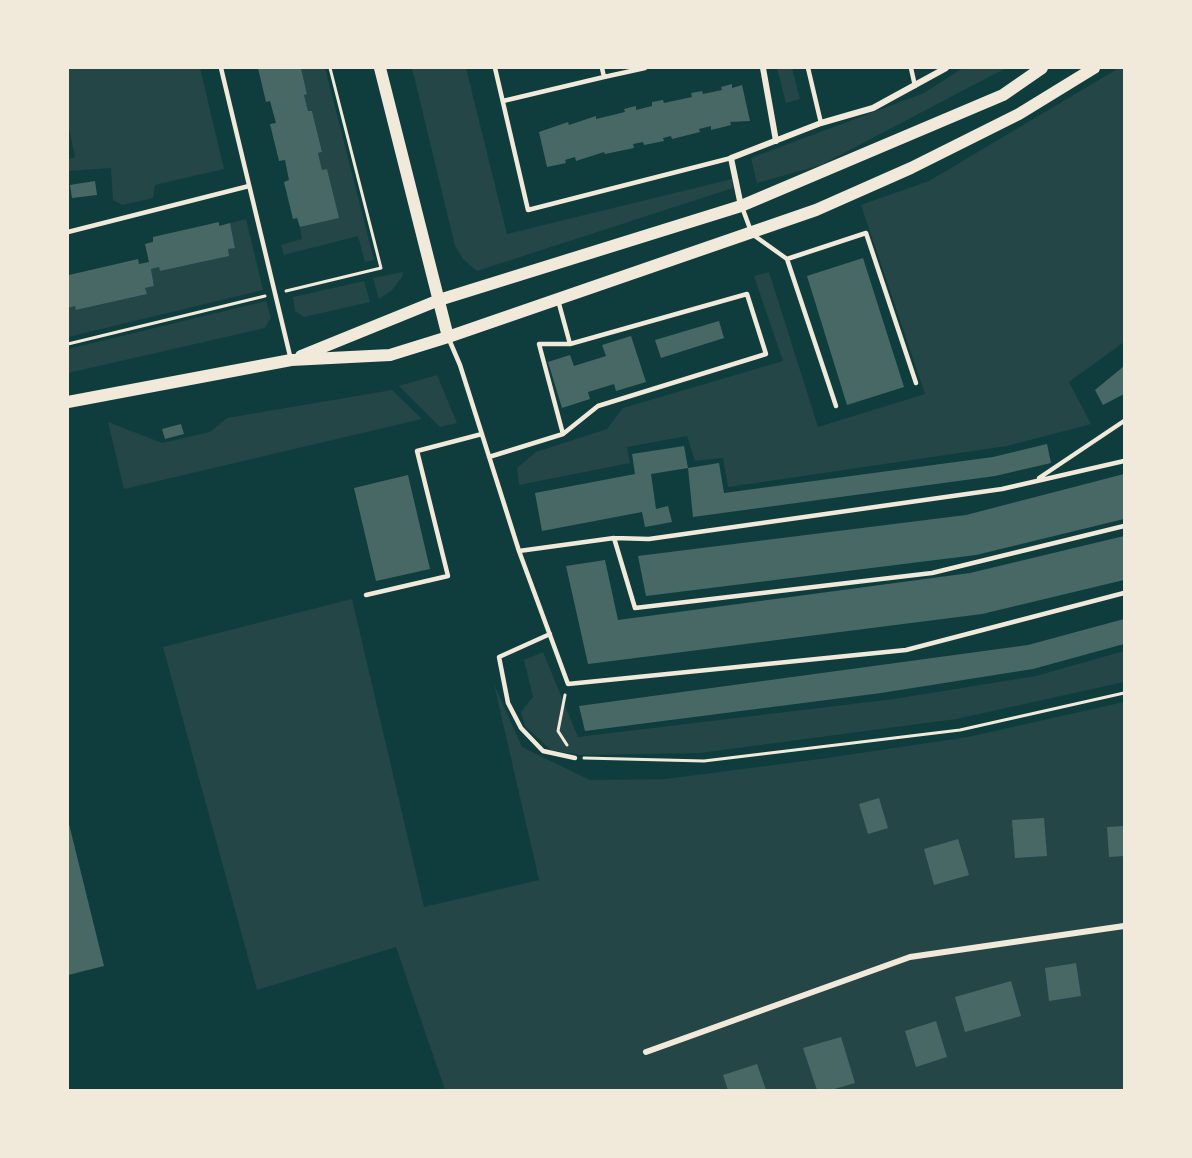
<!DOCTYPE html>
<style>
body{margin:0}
#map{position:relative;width:1192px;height:1158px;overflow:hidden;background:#0f3d3e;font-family:"PT Sans Narrow",sans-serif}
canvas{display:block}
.frame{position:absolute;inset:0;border:69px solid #f1e9da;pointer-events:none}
</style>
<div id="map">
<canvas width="1192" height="1158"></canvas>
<div class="frame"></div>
</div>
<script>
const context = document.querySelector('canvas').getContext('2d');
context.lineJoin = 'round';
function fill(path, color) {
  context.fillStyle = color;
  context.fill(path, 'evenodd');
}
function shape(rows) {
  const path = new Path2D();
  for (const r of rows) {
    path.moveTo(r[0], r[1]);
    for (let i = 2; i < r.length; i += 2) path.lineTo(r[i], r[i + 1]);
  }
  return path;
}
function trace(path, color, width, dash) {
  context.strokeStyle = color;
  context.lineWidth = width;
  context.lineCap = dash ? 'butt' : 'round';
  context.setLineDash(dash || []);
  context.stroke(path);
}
const green = shape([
 [68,68,200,68,224,169,155,185,153,198,122,205,113,200,111,168,68,171,68,160,75,157,68,123],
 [301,68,325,68,374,260,365,262,358,236,284,255,281,245,302,239,300,227,338,218,327,169,322,170,318,153,322,152,312,111,308,111,304,95,307,93],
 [412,68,466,68,507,234,732,179,733,188,477,271,463,259,455,246],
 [777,68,792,68,800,99,786,103],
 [963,68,1006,68,821,165,757,183,751,158,924,93],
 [1119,68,1124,68,1124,342,1069,382,1091,424,1007,446,728,487,723,458,695,461,687,436,627,447,630,463,519,485,517,468,536,452,607,429,623,408,783,361,754,276,769,272,818,427,925,394,861,205,929,181],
 [246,219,263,290,68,337,68,308,75,306,77,310,146,294,145,288,154,286,151,269,159,267,161,271,228,256,228,249,235,247,230,223],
 [403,272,402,277,392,290,379,299,373,278],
 [364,281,370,302,304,317,295,311,293,297],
 [266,301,271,318,265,328,68,373,68,349],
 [437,375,457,423,440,427,399,386],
 [392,390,422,419,124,489,108,422,162,443,210,432,227,418],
 [352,599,424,907,539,880,494,684,522,747,590,780,666,779,827,758,968,737,1124,702,1124,1090,445,1090,396,947,257,990,163,647],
 [1124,651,1124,682,956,719,700,753,581,755,551,750,525,726,521,712,533,697,524,660,543,652,578,737,894,699,1036,676]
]);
const building = shape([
 [258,68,301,68,307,94,304,95,308,111,312,111,322,152,318,153,322,170,327,169,339,218,300,227,297,218,293,219,284,182,289,180,285,160,279,161,270,124,276,123,270,101,266,102],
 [732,84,732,88,742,85,750,121,730,122,731,125,711,130,711,126,699,129,700,132,672,139,671,136,663,138,664,141,644,145,643,142,633,144,634,148,605,154,604,152,576,161,575,157,565,160,566,163,547,167,539,132,568,122,569,125,596,116,596,119,625,112,624,109,636,106,636,110,652,106,652,102,663,100,664,103,692,97,691,93,702,91,703,94,722,90,721,87],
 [95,181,97,195,72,198,70,185],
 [219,222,219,226,230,223,235,248,228,249,229,256,160,271,159,267,151,269,154,286,145,288,147,294,76,310,75,306,68,308,69,275,138,259,139,264,149,262,145,244,153,242,153,237],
 [863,258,904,387,847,405,807,276],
 [719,321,724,338,661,358,655,340],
 [631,336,646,382,616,391,614,384,588,392,590,399,562,408,548,362,570,355,574,366,606,356,602,345],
 [1124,366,1124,394,1103,405,1095,390],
 [181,424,184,434,165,439,162,429],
 [1047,444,1051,463,995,476,693,517,688,468,719,463,724,493,993,457],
 [684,446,688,468,651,474,656,509,668,506,672,522,645,527,642,512,542,531,535,493,635,474,632,454],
 [1124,474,1124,519,976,555,646,596,638,556,966,515],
 [408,475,430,569,376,581,354,488],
 [1124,536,1124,580,982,614,588,664,566,566,605,560,618,620,970,573],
 [1124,619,1124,644,1033,669,881,693,585,731,579,706,1028,645],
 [879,798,888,828,868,834,859,804],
 [1044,818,1047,856,1015,858,1012,820],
 [68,820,104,966,68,975],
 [1124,826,1124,856,1109,857,1107,827],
 [958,839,969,875,934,885,924,849],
 [1076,963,1081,996,1049,1001,1045,968],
 [1011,981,1021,1016,965,1032,955,997],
 [936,1021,947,1057,916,1067,905,1031],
 [841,1037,855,1083,831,1090,817,1090,803,1048],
 [757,1064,766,1090,728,1090,723,1075]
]);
const path = shape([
 [286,291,381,268,330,68],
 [68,344,265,296],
 [565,695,558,731,567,745],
 [584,758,704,761,960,730,1124,693]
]);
const service = shape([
 [221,68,291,360],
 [495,68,528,210,731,158],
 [602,68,604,77,645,68],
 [808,68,821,123],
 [911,68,915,86],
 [503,101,604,77],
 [742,207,752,234,787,259],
 [68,232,249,186],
 [558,300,570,344],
 [448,337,460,365,519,551,568,684,906,650,1124,593],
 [836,406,787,259,866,233,916,383],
 [489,457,563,434,539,344,570,344,747,294,766,354,598,406,563,434],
 [1039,478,1124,421],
 [614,538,649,539,1002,489,1124,461],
 [519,551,614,538,635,608,932,573,1124,526],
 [366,595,448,576,417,451,482,434],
 [550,634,499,657,508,703,521,728,543,751,575,758]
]);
const minor = shape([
 [763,68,776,141],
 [741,206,731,158,821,123,873,108,946,68],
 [646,1052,910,957,1124,926]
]);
const secondary = shape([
 [380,68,448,337],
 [301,356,439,300,741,206,1003,95,1042,68],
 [68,402,291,360,390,355,448,337,816,210,911,168,1019,114,1094,68]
]);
fill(green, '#244646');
fill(building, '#486865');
trace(path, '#f1e9da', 3);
trace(service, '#f1e9da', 4.5);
trace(minor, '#f1e9da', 6);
trace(secondary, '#f1e9da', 12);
</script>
